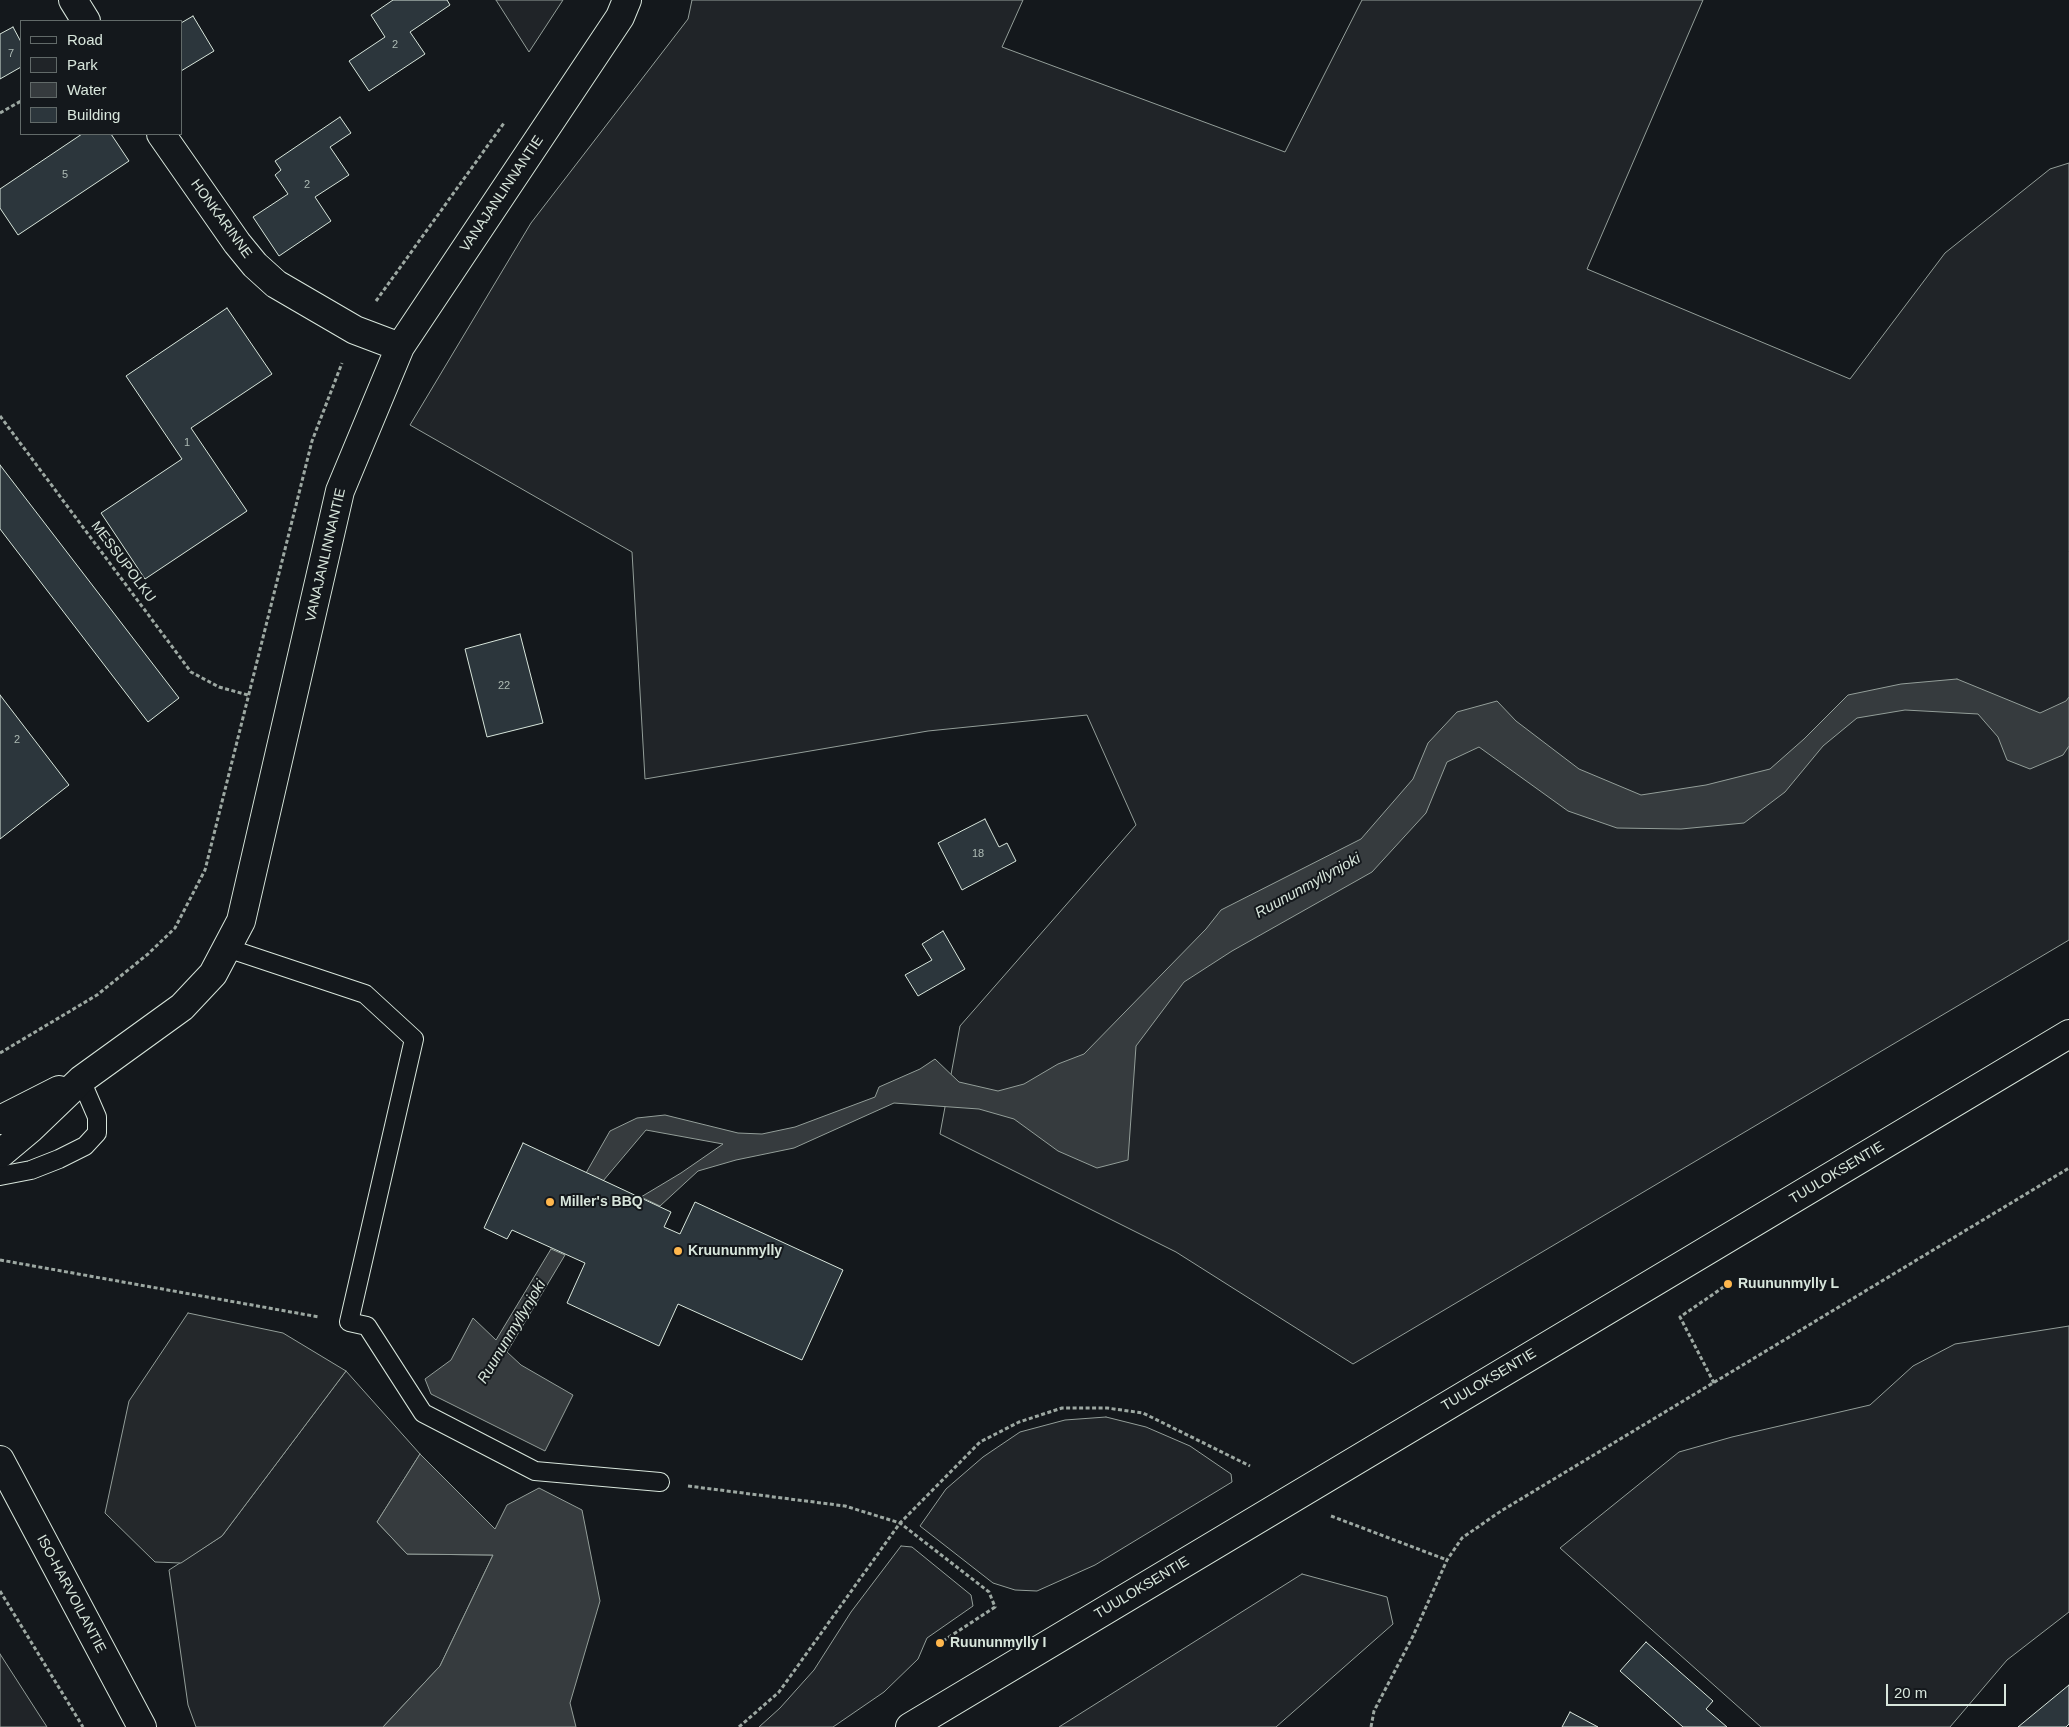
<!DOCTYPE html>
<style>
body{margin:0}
#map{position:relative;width:2069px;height:1727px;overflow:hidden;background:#14181c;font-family:Arial,sans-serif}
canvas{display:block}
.legend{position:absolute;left:20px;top:20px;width:162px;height:115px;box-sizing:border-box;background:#14181c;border:1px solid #626a69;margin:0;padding:6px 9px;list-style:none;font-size:15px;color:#d8e6dc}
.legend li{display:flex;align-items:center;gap:10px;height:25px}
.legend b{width:25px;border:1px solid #626a69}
.scale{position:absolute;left:1886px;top:1684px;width:120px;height:22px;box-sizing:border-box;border:2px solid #d8e6dc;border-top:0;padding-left:6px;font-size:15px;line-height:18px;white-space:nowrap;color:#d8e6dc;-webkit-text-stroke:4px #14181c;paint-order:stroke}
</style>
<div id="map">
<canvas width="2069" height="1727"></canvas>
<ul class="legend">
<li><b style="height:6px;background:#14181c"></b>Road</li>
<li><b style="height:14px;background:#202428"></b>Park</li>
<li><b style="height:14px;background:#363b3e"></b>Water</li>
<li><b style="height:14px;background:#2c363c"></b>Building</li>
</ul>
<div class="scale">20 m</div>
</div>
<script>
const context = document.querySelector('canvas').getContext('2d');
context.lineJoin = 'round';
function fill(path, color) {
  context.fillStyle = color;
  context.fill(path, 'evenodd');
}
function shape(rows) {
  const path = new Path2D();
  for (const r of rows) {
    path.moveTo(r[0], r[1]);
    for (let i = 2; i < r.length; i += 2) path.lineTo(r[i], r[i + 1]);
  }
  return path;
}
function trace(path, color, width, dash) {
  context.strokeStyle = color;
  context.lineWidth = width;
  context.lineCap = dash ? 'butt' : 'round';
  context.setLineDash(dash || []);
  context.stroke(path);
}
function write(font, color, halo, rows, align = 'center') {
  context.font = font + ' Arial,sans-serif';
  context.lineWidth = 4;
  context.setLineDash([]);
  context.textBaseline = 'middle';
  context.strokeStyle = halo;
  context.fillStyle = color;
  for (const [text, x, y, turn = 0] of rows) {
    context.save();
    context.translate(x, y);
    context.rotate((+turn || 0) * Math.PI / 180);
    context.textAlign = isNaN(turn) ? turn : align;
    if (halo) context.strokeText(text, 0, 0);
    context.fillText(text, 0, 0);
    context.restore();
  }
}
const green = shape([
 [496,0,563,0,529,52,496,0],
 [692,0,1023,0,1002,47,1285,152,1362,0,1703,0,1587,269,1850,379,1945,253,2050,169,2069,163,2069,940,1353,1364,1176,1252,940,1134,960,1026,1136,825,1087,715,928,731,645,779,632,552,410,425,531,223,688,19,692,0],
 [2069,1326,2069,1612,2007,1660,1950,1727,1761,1727,1560,1548,1679,1452,1732,1437,1870,1405,1913,1366,1955,1344,2069,1326],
 [346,1371,420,1454,377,1522,407,1554,493,1555,440,1666,383,1727,196,1727,188,1705,169,1570,222,1536,346,1371],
 [1106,1417,1146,1427,1190,1446,1231,1474,1232,1482,1095,1565,1037,1591,1015,1590,993,1583,920,1526,946,1489,983,1457,1020,1432,1065,1420,1106,1417],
 [901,1546,912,1547,971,1595,973,1606,927,1638,918,1659,884,1692,833,1727,759,1727,780,1708,814,1670,851,1612,901,1546],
 [1302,1574,1387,1597,1393,1624,1276,1727,1059,1727,1302,1574],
 [0,1654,47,1727,0,1727,0,1654]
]);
const parking = shape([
 [188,1313,283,1333,346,1371,222,1536,181,1563,155,1562,105,1513,129,1401,188,1313]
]);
const water = shape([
 [1957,679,2040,713,2066,701,2069,697,2069,746,2063,755,2030,769,2007,760,1998,737,1978,714,1905,710,1857,718,1823,746,1785,792,1744,823,1681,829,1617,828,1568,811,1479,747,1447,762,1426,813,1372,872,1232,951,1184,982,1136,1046,1128,1160,1097,1168,1058,1151,1014,1119,979,1109,894,1103,794,1148,736,1160,698,1171,660,1206,641,1197,681,1173,723,1144,646,1130,603,1181,586,1173,610,1131,637,1118,665,1115,738,1133,762,1134,795,1127,875,1097,879,1087,920,1069,935,1059,959,1082,998,1091,1024,1084,1058,1064,1084,1054,1206,929,1221,910,1361,839,1413,779,1428,743,1457,712,1497,701,1516,721,1579,769,1641,795,1706,785,1770,769,1804,739,1848,695,1901,684,1957,679],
 [551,1249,565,1255,507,1352,521,1365,573,1395,545,1451,431,1394,425,1379,451,1360,473,1318,496,1340,551,1249],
 [420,1454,495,1529,507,1505,539,1488,582,1510,600,1601,570,1703,576,1727,383,1727,440,1666,493,1555,407,1554,377,1522,420,1454]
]);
const building = shape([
 [393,0,447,0,450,5,410,32,425,54,369,91,349,61,385,37,371,15,393,0],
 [193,16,214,51,181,71,181,23,193,16],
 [13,27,21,42,21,67,0,79,0,34,13,27],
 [340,117,351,133,330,147,349,175,315,197,331,221,279,256,253,217,288,194,275,175,281,170,275,161,340,117],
 [82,134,111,134,129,161,18,235,0,208,0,189,82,134],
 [227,308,272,374,191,428,247,511,145,579,101,513,182,459,126,376,227,308],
 [0,465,179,698,148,722,0,529,0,465],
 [520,634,543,723,487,737,465,649,520,634],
 [0,695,69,785,0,839,0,695],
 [985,819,999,847,1007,843,1016,861,962,890,938,843,985,819],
 [943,931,965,969,918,996,905,975,932,960,922,944,943,931],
 [523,1143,671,1212,664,1227,680,1234,695,1202,843,1270,802,1360,678,1304,659,1346,567,1303,585,1263,512,1230,507,1239,484,1228,523,1143],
 [1646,1642,1713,1701,1706,1709,1727,1727,1683,1727,1620,1671,1646,1642],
 [2069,1685,2069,1724,2066,1727,2018,1727,2069,1685],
 [1570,1712,1598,1727,1562,1727,1570,1712]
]);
const path = shape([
 [0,113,21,101],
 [376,301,504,123],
 [0,416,191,672,219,687,248,695],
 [0,1053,97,995,148,954,175,928,205,870,312,441,342,363],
 [0,1260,319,1317],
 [1714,1383,1680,1317,1728,1284],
 [688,1486,845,1506,900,1523,989,1592,995,1607,940,1643],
 [1331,1516,1447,1560],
 [0,1591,83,1727],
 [739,1727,779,1692,900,1523,980,1442,1019,1422,1062,1408,1107,1408,1143,1413,1250,1466],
 [1371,1727,1374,1711,1413,1636,1447,1560,1462,1538,1501,1511,2069,1168]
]);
const service = shape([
 [227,948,365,994,414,1039,349,1322,367,1326,423,1413,535,1471,660,1482],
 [0,1176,31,1170,59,1159,85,1146,97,1133,97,1117,81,1080]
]);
const minor = shape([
 [73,0,86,21],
 [161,134,237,243,255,265,276,284,355,330,400,347],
 [0,1120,59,1090],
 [0,1154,31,1128,81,1080,182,1007,213,974,241,921,340,491,400,347,620,17,627,0],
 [0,1460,142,1727]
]);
const trunk = shape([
 [910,1727,2069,1034]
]);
const markers = [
 [550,1202,5,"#ffb74d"],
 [678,1251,5,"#ffb74d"],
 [1728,1284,5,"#ffb74d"],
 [940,1643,5,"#ffb74d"]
];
const numberNames = [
 ["2",395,45],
 ["7",11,54],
 ["5",65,175],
 ["2",307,185],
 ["1",187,443],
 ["22",504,686],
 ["2",17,740],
 ["18",978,854]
];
const streetNames = [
 ["VANAJANLINNANTIE",502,194,-56],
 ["HONKARINNE",221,219,54],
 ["VANAJANLINNANTIE",326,555,-77],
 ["MESSUPOLKU",123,562,53],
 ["TUULOKSENTIE",1837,1173,-31],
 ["TUULOKSENTIE",1489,1380,-31],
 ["TUULOKSENTIE",1142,1588,-31],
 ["ISO-HARVOILANTIE",71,1594,62]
];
const poiNames = [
 ["Miller's BBQ",560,1202],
 ["Kruununmylly",688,1251],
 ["Ruununmylly L",1738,1284],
 ["Ruununmylly I",950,1643]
];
const waterNames = [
 ["Ruununmyllynjoki",1308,886,-29],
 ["Ruununmyllynjoki",512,1332,-59]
];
fill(green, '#202428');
trace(green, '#939e99', 1);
fill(parking, '#24282b');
trace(parking, '#939e99', 1);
fill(water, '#363b3e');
trace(water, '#939e99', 1);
fill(building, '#2c363c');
trace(building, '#d8e6dc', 1);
trace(service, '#d8e6dc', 20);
trace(minor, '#d8e6dc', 30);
trace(trunk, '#d8e6dc', 30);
trace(path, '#9da8a2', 3, [4, 2.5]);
trace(service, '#14181c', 18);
trace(minor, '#14181c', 28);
trace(trunk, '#14181c', 28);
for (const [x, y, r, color] of markers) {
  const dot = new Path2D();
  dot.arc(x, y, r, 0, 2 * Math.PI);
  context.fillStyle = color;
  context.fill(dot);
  trace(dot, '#14181c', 2);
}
write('11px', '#adbab4', null, numberNames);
write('14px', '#d8e6dc', '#14181c', streetNames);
write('bold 14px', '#d8e6dc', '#14181c', poiNames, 'left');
write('italic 15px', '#d8e6dc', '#14181c', waterNames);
</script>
